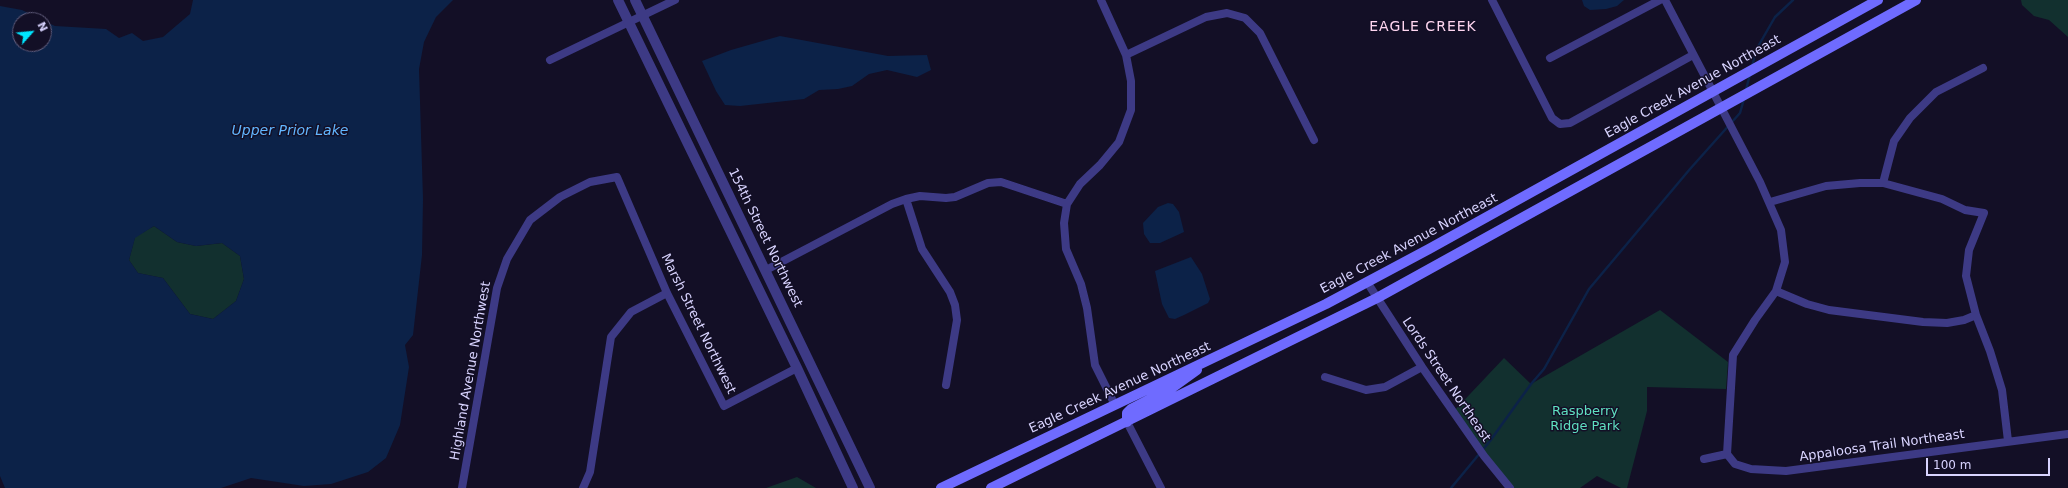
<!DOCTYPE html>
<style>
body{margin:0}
#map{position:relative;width:2068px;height:488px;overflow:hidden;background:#130f26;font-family:"DejaVu Sans",sans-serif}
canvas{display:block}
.north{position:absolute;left:12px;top:12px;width:40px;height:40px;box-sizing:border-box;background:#130f26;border:1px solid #625e7d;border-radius:50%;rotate:63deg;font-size:11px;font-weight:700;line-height:16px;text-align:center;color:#d9d4ff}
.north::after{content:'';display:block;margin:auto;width:14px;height:18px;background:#00e5ff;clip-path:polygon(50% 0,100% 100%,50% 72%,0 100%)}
.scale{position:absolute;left:1926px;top:458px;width:124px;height:18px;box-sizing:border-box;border:2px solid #d9d4ff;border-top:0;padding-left:5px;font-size:12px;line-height:14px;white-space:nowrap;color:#d9d4ff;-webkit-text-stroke:3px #130f26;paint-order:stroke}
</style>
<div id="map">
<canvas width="2068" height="488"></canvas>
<div class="north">N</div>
<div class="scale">100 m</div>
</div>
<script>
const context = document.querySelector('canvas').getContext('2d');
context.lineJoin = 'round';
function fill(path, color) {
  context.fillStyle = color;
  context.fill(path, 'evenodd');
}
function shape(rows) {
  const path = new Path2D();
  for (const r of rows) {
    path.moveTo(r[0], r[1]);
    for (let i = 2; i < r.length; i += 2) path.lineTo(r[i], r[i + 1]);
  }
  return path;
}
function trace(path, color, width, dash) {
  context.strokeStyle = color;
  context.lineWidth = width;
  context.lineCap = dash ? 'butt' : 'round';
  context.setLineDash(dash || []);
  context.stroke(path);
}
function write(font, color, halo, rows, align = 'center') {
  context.font = font + ' "DejaVu Sans",sans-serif';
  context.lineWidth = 3;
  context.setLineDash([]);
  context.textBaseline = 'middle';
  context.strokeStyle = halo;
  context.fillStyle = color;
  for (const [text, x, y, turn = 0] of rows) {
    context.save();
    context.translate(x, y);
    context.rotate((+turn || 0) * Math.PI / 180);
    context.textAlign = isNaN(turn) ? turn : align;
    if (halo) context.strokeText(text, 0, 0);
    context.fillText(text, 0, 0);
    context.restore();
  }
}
const green = shape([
 [2021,0,2068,0,2068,37,2049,20,2034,16,2022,5],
 [154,226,177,242,196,246,222,243,240,256,244,279,236,301,213,319,190,314,163,278,138,273,129,260,135,237],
 [1660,310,1728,362,1726,389,1647,387,1647,411,1627,488,1621,488,1597,476,1580,488,1512,488,1453,412,1504,358,1531,384],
 [797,477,816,488,766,488]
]);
const water = shape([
 [193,0,453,0,436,17,424,42,419,69,423,199,422,255,413,335,405,345,409,367,400,425,386,458,368,472,331,484,304,486,251,478,221,488,5,488,0,476,0,6,22,10,42,20,20,20,20,44,44,44,44,21,55,26,106,29,119,38,132,33,143,41,163,37,190,14],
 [154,226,177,242,196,246,222,243,240,256,244,279,236,301,213,319,190,314,163,278,138,273,129,260,135,238],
 [1582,0,1624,0,1617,6,1606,9,1590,10,1584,6],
 [780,36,888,56,927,55,931,70,917,77,887,70,869,74,852,86,838,89,819,90,804,99,740,106,725,105,716,91,702,61,731,50],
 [1168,203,1173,204,1179,212,1184,232,1160,243,1150,243,1144,234,1143,223,1158,207],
 [1191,257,1202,274,1210,299,1208,303,1184,315,1175,319,1169,318,1162,304,1155,271]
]);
const stream = shape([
 [1752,67,1756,50,1775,17,1793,0],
 [1746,90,1750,74],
 [1451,488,1490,441,1531,384,1544,369,1589,289,1690,169,1740,113,1744,99]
]);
const minor = shape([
 [1101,0,1126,55,1131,81,1131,110,1119,142,1100,165,1080,184,1067,204,1064,223,1066,249,1081,284,1087,308,1095,365,1115,405],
 [1492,0,1552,118,1560,124,1570,123,1693,55],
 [1665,0,1760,182,1781,230,1785,262,1776,291,1755,320,1733,355,1727,454],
 [1126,55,1206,17,1227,13,1245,18,1260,33,1314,140],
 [1550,58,1660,0],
 [550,60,675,0],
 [1883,183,1894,141,1910,118,1936,92,1983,68],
 [906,199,922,249,950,292,955,305,957,320,946,385],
 [1770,202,1826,186,1860,183,1883,183,1942,199,1965,210,1984,213,1969,250,1966,276,1976,315,1990,351,2002,390,2008,441],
 [766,270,892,204,906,199,920,196,946,198,955,197,988,183,1001,182,1067,204],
 [1367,282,1422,367,1484,456,1510,488],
 [1776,291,1807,304,1829,310,1923,322,1947,323,1964,320,1976,315],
 [1325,377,1366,390,1385,387,1422,367],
 [1127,422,1161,488],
 [1704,459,1727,454,1735,464,1751,469,1786,471,2068,434],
 [462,488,497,288,507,259,530,220,560,197,590,182,617,177,667,293,724,406,797,368],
 [583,488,590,472,611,337,631,312,667,293]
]);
const tertiary = shape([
 [618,0,797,368,853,488],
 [635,0,870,488]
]);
const secondary = shape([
 [1127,422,1127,413,1131,409,1172,388,1197,370],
 [941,488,1326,304,1429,249,1878,0],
 [991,488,1377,298,1916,0]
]);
const streetNames = [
 ["Eagle Creek Avenue Northeast",1693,87,-29],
 ["154th Street Northwest",765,238,64],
 ["Eagle Creek Avenue Northeast",1409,244,-28],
 ["Marsh Street Northwest",698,324,64],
 ["Highland Avenue Northwest",471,371,-80],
 ["Lords Street Northeast",1446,380,56],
 ["Eagle Creek Avenue Northeast",1120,388,-25],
 ["Appaloosa Trail Northeast",1882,446,-8]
];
const parkNames = [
 ["Raspberry",1585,412],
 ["Ridge Park",1585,427]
];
const neighbourhoodNames = [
 ["EAGLE CREEK",1423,27]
];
const waterNames = [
 ["Upper Prior Lake",290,131]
];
fill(green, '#12302f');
fill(water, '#0c2248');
trace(stream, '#0c2248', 2.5);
trace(minor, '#3d3a85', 8);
trace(tertiary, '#3d3a85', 10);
trace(secondary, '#6f6bff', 10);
write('13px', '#d9d4ff', '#130f26', streetNames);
write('13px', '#5fe0c0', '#130f26', parkNames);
context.letterSpacing = '1px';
write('14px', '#ffd6f0', '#130f26', neighbourhoodNames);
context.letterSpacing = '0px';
write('italic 14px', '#62b6ff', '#130f26', waterNames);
</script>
